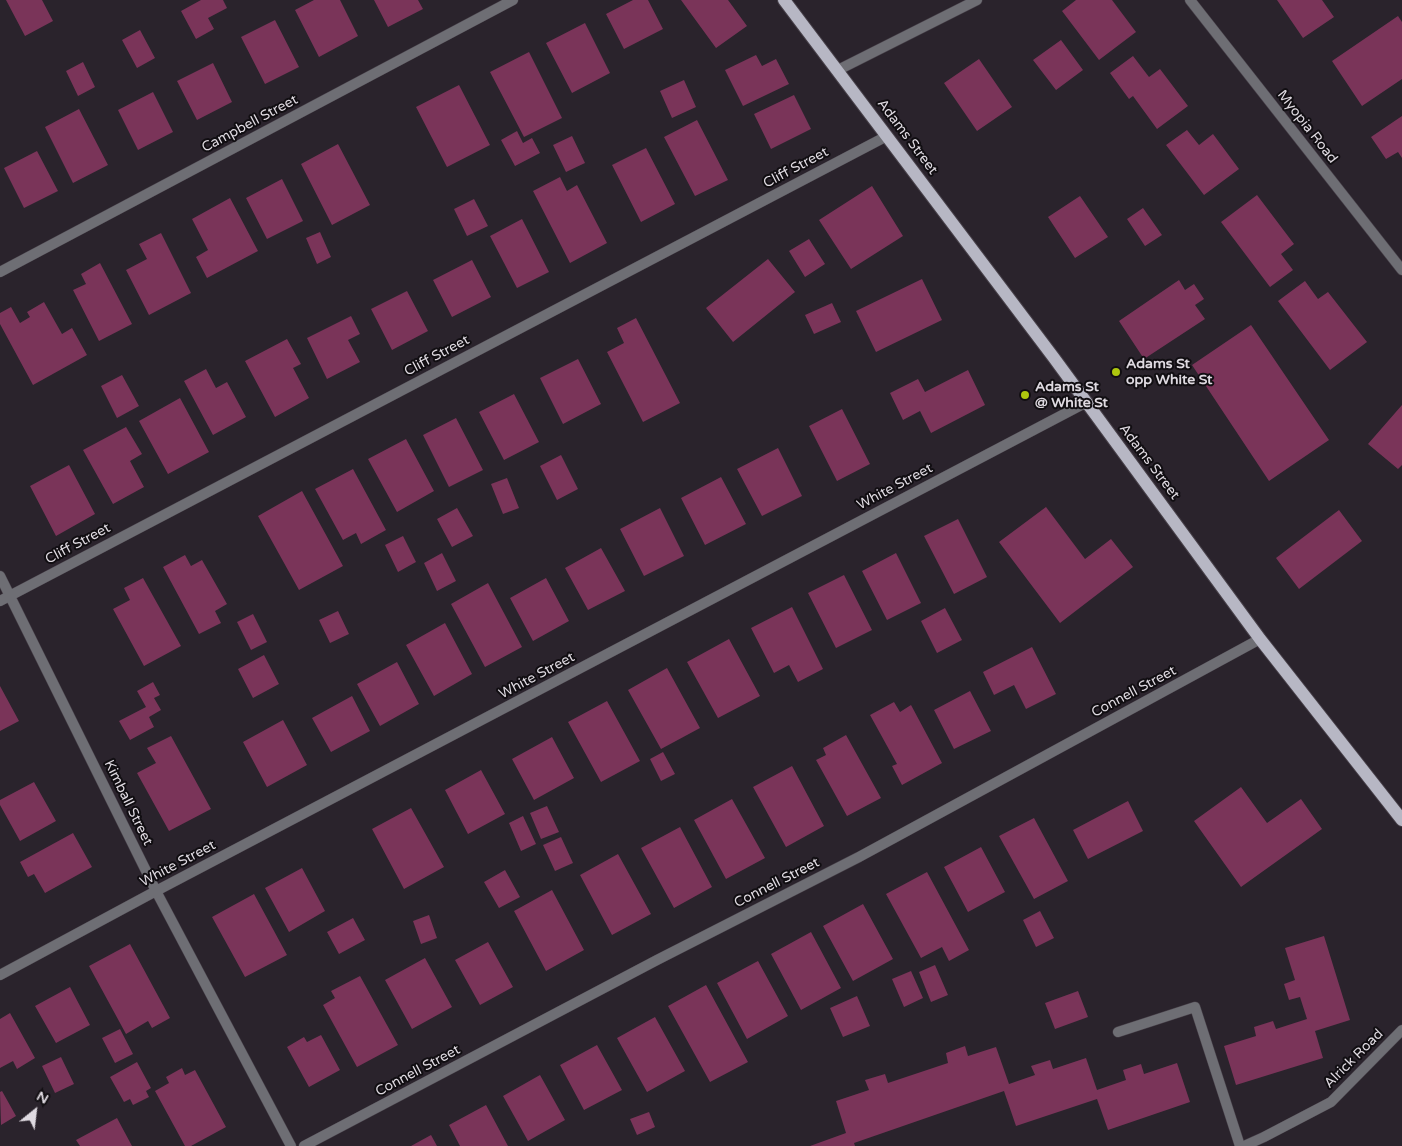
<!DOCTYPE html>
<style>
body{margin:0}
#map{position:relative;width:1402px;height:1146px;overflow:hidden;background:#2a232c;font-family:"Varela Round",sans-serif}
canvas{display:block}
.north{position:absolute;left:10px;top:1086px;width:50px;height:50px;-webkit-text-stroke:4px #110e12;paint-order:stroke;rotate:29deg;font-size:14px;font-weight:700;line-height:20px;text-align:center;color:#dfdae1}
.north::after{content:'';display:block;margin:auto;width:18px;height:22px;background:#dfdae1;clip-path:polygon(50% 0,100% 100%,50% 72%,0 100%)}
</style>
<div id="map">
<canvas width="1402" height="1146"></canvas>
<div class="north">N</div>
</div>
<script>
const context = document.querySelector('canvas').getContext('2d');
context.lineJoin = 'round';
function fill(path, color) {
  context.fillStyle = color;
  context.fill(path, 'evenodd');
}
function shape(rows) {
  const path = new Path2D();
  for (const r of rows) {
    path.moveTo(r[0], r[1]);
    for (let i = 2; i < r.length; i += 2) path.lineTo(r[i], r[i + 1]);
  }
  return path;
}
function trace(path, color, width, dash) {
  context.strokeStyle = color;
  context.lineWidth = width;
  context.lineCap = dash ? 'butt' : 'round';
  context.setLineDash(dash || []);
  context.stroke(path);
}
function write(font, color, halo, rows, align = 'center') {
  context.font = font + ' "Varela Round",sans-serif';
  context.lineWidth = 4;
  context.setLineDash([]);
  context.textBaseline = 'middle';
  context.strokeStyle = halo;
  context.fillStyle = color;
  for (const [text, x, y, turn = 0] of rows) {
    context.save();
    context.translate(x, y);
    context.rotate((+turn || 0) * Math.PI / 180);
    context.textAlign = isNaN(turn) ? turn : align;
    if (halo) context.strokeText(text, 0, 0);
    context.fillText(text, 0, 0);
    context.restore();
  }
}
const building = shape([
 [6,0,42,0,53,21,25,36],
 [201,0,223,0,227,8,208,18,214,29,196,39,181,11],
 [314,0,340,0,358,36,319,57,295,10],
 [374,0,418,0,423,9,388,27],
 [633,0,648,0,663,29,624,49,606,14],
 [681,0,728,0,747,26,716,48],
 [1076,0,1112,0,1136,32,1099,60,1062,11],
 [1277,0,1322,0,1334,17,1303,38],
 [1398,16,1402,22,1402,79,1362,106,1332,61],
 [275,20,299,67,265,84,241,37],
 [585,23,610,73,572,93,546,43],
 [140,30,155,58,137,68,122,40],
 [1061,40,1083,70,1056,90,1033,60],
 [529,52,562,118,524,137,490,72],
 [756,55,762,66,776,59,789,84,743,106,725,70],
 [1133,56,1149,77,1160,69,1188,106,1157,129,1133,96,1129,99,1110,73],
 [979,59,1012,107,977,131,944,83],
 [83,62,95,87,78,96,66,71],
 [213,63,232,102,197,120,177,81],
 [684,80,696,107,672,118,660,91],
 [459,85,490,145,447,167,416,107],
 [153,92,173,132,138,150,118,110],
 [794,95,811,129,771,149,754,114],
 [79,109,108,165,73,183,45,127],
 [1402,116,1402,158,1398,152,1386,159,1371,137],
 [697,120,728,180,695,196,664,137],
 [1187,130,1199,145,1213,134,1239,169,1204,195,1166,145],
 [517,131,523,143,532,138,540,153,515,166,501,140],
 [572,136,585,163,566,172,553,145],
 [338,144,370,205,332,225,301,164],
 [646,148,675,204,641,222,612,165],
 [37,151,58,191,24,208,4,168],
 [560,177,567,191,577,185,607,243,570,263,533,191],
 [282,179,303,221,267,239,246,198],
 [872,186,903,236,851,269,819,220],
 [1257,195,1294,244,1281,254,1293,270,1270,287,1221,222],
 [1080,196,1108,237,1075,258,1048,217],
 [230,198,258,251,207,278,196,257,208,250,192,219],
 [474,199,488,226,467,236,454,209],
 [1143,208,1162,235,1145,246,1127,219],
 [522,219,549,272,517,288,490,236],
 [320,232,331,257,317,264,306,238],
 [161,233,191,293,149,315,126,270,147,259,139,244],
 [809,239,825,264,805,277,789,251],
 [768,259,795,292,733,342,706,308],
 [472,260,491,297,452,317,433,280],
 [100,263,132,324,99,341,73,290,86,284,81,274],
 [922,279,942,320,876,352,856,311],
 [1179,280,1185,290,1194,284,1204,299,1195,305,1205,319,1144,359,1119,321],
 [1305,281,1318,299,1328,292,1367,342,1330,370,1278,301],
 [407,291,428,331,392,350,371,309],
 [44,302,62,334,72,328,87,355,33,385,0,324,0,313,11,307,20,323,30,317,27,312],
 [832,303,841,322,814,334,805,315],
 [351,316,360,334,348,340,360,362,327,379,307,338],
 [636,318,680,403,643,422,607,352,624,343,617,328],
 [1251,325,1329,440,1269,481,1192,365],
 [287,339,301,364,293,368,309,398,275,417,245,361],
 [578,359,601,404,563,424,540,378],
 [206,369,216,388,227,382,246,417,213,435,184,381],
 [968,370,985,405,931,433,920,411,903,420,890,393,918,379,925,392],
 [122,375,139,406,117,418,101,386],
 [514,394,539,442,504,460,479,412],
 [180,398,209,452,168,474,139,421],
 [1402,405,1402,465,1398,469,1368,444],
 [842,409,870,464,837,481,809,426],
 [456,418,483,470,449,487,423,435],
 [126,427,142,454,130,461,144,487,113,504,83,450],
 [406,439,434,491,397,512,368,459],
 [778,448,802,496,762,516,737,469],
 [561,455,578,489,557,500,540,466],
 [69,465,95,514,56,536,30,486],
 [353,469,386,530,361,544,356,533,343,540,315,489],
 [721,477,746,524,705,545,681,498],
 [507,478,519,508,503,514,491,484],
 [302,491,343,566,299,590,258,516],
 [1046,507,1085,559,1111,539,1133,567,1060,623,999,542],
 [457,508,473,536,452,547,437,519],
 [660,508,684,556,644,576,620,529],
 [1339,510,1362,541,1299,589,1276,558],
 [958,519,987,577,954,594,924,536],
 [403,536,416,562,398,572,385,545],
 [601,548,625,591,588,610,565,568],
 [442,553,456,581,437,591,424,563],
 [896,553,921,603,887,620,862,571],
 [185,555,191,566,202,560,227,604,215,611,221,623,199,634,163,567],
 [844,575,872,630,836,648,808,593],
 [143,578,181,646,144,666,113,609,130,600,124,588],
 [546,578,569,621,533,641,510,598],
 [488,583,522,647,485,667,451,604],
 [792,607,823,669,798,682,789,665,774,673,751,628],
 [945,608,962,640,937,653,921,621],
 [338,611,349,634,330,643,319,620],
 [253,614,267,642,251,650,237,622],
 [445,623,472,674,434,696,406,645],
 [729,639,760,696,718,718,687,662],
 [1032,647,1056,694,1026,709,1014,685,994,695,983,672],
 [264,655,279,684,253,698,238,669],
 [397,662,419,704,380,726,357,684],
 [667,668,700,728,661,749,628,690],
 [153,682,160,695,154,698,161,710,149,717,154,727,130,740,119,721,146,707,137,691],
 [0,686,19,721,0,731],
 [970,691,991,731,954,749,934,710],
 [352,696,370,731,331,752,312,718],
 [607,701,640,761,601,782,568,722],
 [894,702,900,712,911,705,942,763,902,785,892,766,897,764,870,715],
 [283,720,307,765,267,787,243,742],
 [846,735,881,798,847,816,816,760,826,755,823,748],
 [171,736,211,809,169,831,137,773,156,763,147,748],
 [552,737,574,778,534,800,512,759],
 [663,752,675,774,661,781,650,759],
 [792,766,824,826,786,847,753,787],
 [481,770,505,814,468,834,445,790],
 [34,782,56,821,20,841,0,805,0,800],
 [1241,787,1267,823,1301,799,1322,829,1241,887,1194,821],
 [732,799,765,858,726,879,694,820],
 [1128,801,1143,831,1088,859,1073,830],
 [547,806,559,832,541,839,530,813],
 [411,808,444,867,404,889,372,829],
 [523,816,536,844,521,851,509,823],
 [1034,818,1068,881,1034,899,999,836],
 [680,827,712,887,674,908,641,848],
 [73,833,92,867,45,893,34,874,28,877,20,862],
 [561,837,573,863,555,871,543,845],
 [981,847,1005,892,968,912,944,867],
 [618,854,651,914,612,935,580,875],
 [302,868,325,911,289,932,265,888],
 [505,870,520,897,499,908,484,882],
 [927,872,969,950,949,961,942,947,921,958,886,894],
 [552,890,584,950,546,971,514,911],
 [254,894,287,955,245,977,212,917],
 [863,904,893,959,853,981,823,926],
 [1040,911,1054,938,1036,947,1023,920],
 [429,915,437,938,421,944,413,921],
 [353,918,365,940,339,954,327,932],
 [811,932,841,988,801,1010,771,954],
 [1324,936,1350,1020,1315,1031,1323,1058,1236,1085,1224,1046,1256,1036,1254,1027,1273,1021,1276,1029,1307,1019,1300,997,1289,1000,1284,984,1295,980,1285,948],
 [488,942,513,987,480,1005,455,960],
 [130,944,170,1018,152,1028,148,1021,126,1034,89,966],
 [425,958,452,1007,412,1029,385,980],
 [758,961,788,1016,747,1039,717,983],
 [935,965,948,995,931,1002,919,972],
 [911,971,923,998,904,1007,892,979],
 [360,976,398,1045,357,1067,323,1005,335,998,331,991],
 [706,985,748,1062,710,1082,668,1006],
 [70,987,90,1025,56,1043,35,1006],
 [1078,991,1088,1017,1055,1029,1045,1003],
 [857,996,870,1026,843,1037,830,1008],
 [10,1013,35,1058,17,1069,13,1061,0,1068,0,1019],
 [655,1017,685,1071,647,1092,617,1038],
 [120,1029,133,1054,115,1063,102,1038],
 [321,1035,340,1070,309,1087,287,1047,304,1037,307,1042],
 [597,1045,622,1090,584,1110,560,1065],
 [965,1046,968,1056,996,1047,1009,1084,1035,1075,1031,1066,1050,1060,1053,1069,1086,1058,1097,1090,1126,1080,1123,1070,1141,1064,1144,1074,1177,1063,1190,1102,1108,1130,1097,1099,1016,1126,1004,1091,854,1143,855,1146,810,1146,846,1133,836,1101,869,1090,865,1080,885,1074,888,1083,948,1063,946,1053],
 [61,1057,74,1084,55,1093,42,1066],
 [137,1062,151,1088,146,1091,149,1097,133,1105,130,1099,124,1102,110,1077],
 [182,1068,185,1075,195,1070,226,1127,191,1146,185,1146,155,1091,169,1083,166,1077],
 [540,1075,565,1120,528,1141,503,1096],
 [2,1091,16,1116,1,1125,0,1092],
 [486,1105,508,1146,460,1146,449,1125],
 [649,1112,655,1127,637,1135,630,1119],
 [117,1118,132,1146,80,1146,76,1140],
 [431,1135,437,1146,411,1146]
]);
const service = shape([
 [1118,1032,1195,1007,1240,1146]
]);
const minor = shape([
 [1190,0,1402,270],
 [838,70,977,0],
 [0,272,513,0],
 [0,576,156,891,291,1146],
 [0,601,887,136],
 [0,975,156,891,1087,402],
 [304,1146,657,960,859,857,1260,639],
 [1244,1146,1264,1137,1331,1102,1402,1030]
]);
const primary = shape([
 [784,0,1054,358,1260,639,1402,820]
]);
const markers = [
 [1116,372,5,"#adc60e"],
 [1025,395,5,"#adc60e"]
];
const streetNames = [
 ["Campbell Street",250,124,-28],
 ["Myopia Road",1307,127,52],
 ["Adams Street",907,137,53],
 ["Cliff Street",796,168,-28],
 ["Cliff Street",437,356,-28],
 ["Adams Street",1149,462,53],
 ["White Street",895,487,-28],
 ["Cliff Street",78,544,-28],
 ["White Street",537,676,-28],
 ["Connell Street",1134,692,-28],
 ["Kimball Street",128,803,64],
 ["White Street",178,864,-28],
 ["Connell Street",777,883,-27],
 ["Alrick Road",1354,1059,-45],
 ["Connell Street",418,1071,-28]
];
const poiNames = [
 ["Adams St",1126,364],
 ["opp White St",1126,380],
 ["Adams St",1035,387],
 ["@ White St",1035,403]
];
fill(building, '#7a3459');
trace(service, '#474049', 11);
trace(minor, '#474049', 11);
trace(primary, '#474049', 14);
trace(service, '#6e6e74', 10);
trace(minor, '#6e6e74', 10);
trace(primary, '#b7b7c4', 12);
for (const [x, y, r, color] of markers) {
  const dot = new Path2D();
  dot.arc(x, y, r, 0, 2 * Math.PI);
  context.fillStyle = color;
  context.fill(dot);
  trace(dot, '#110e12', 2);
}
write('14px', '#dfdae1', '#110e12', streetNames);
write('bold 14px', '#dfdae1', '#110e12', poiNames, 'left');
</script>
